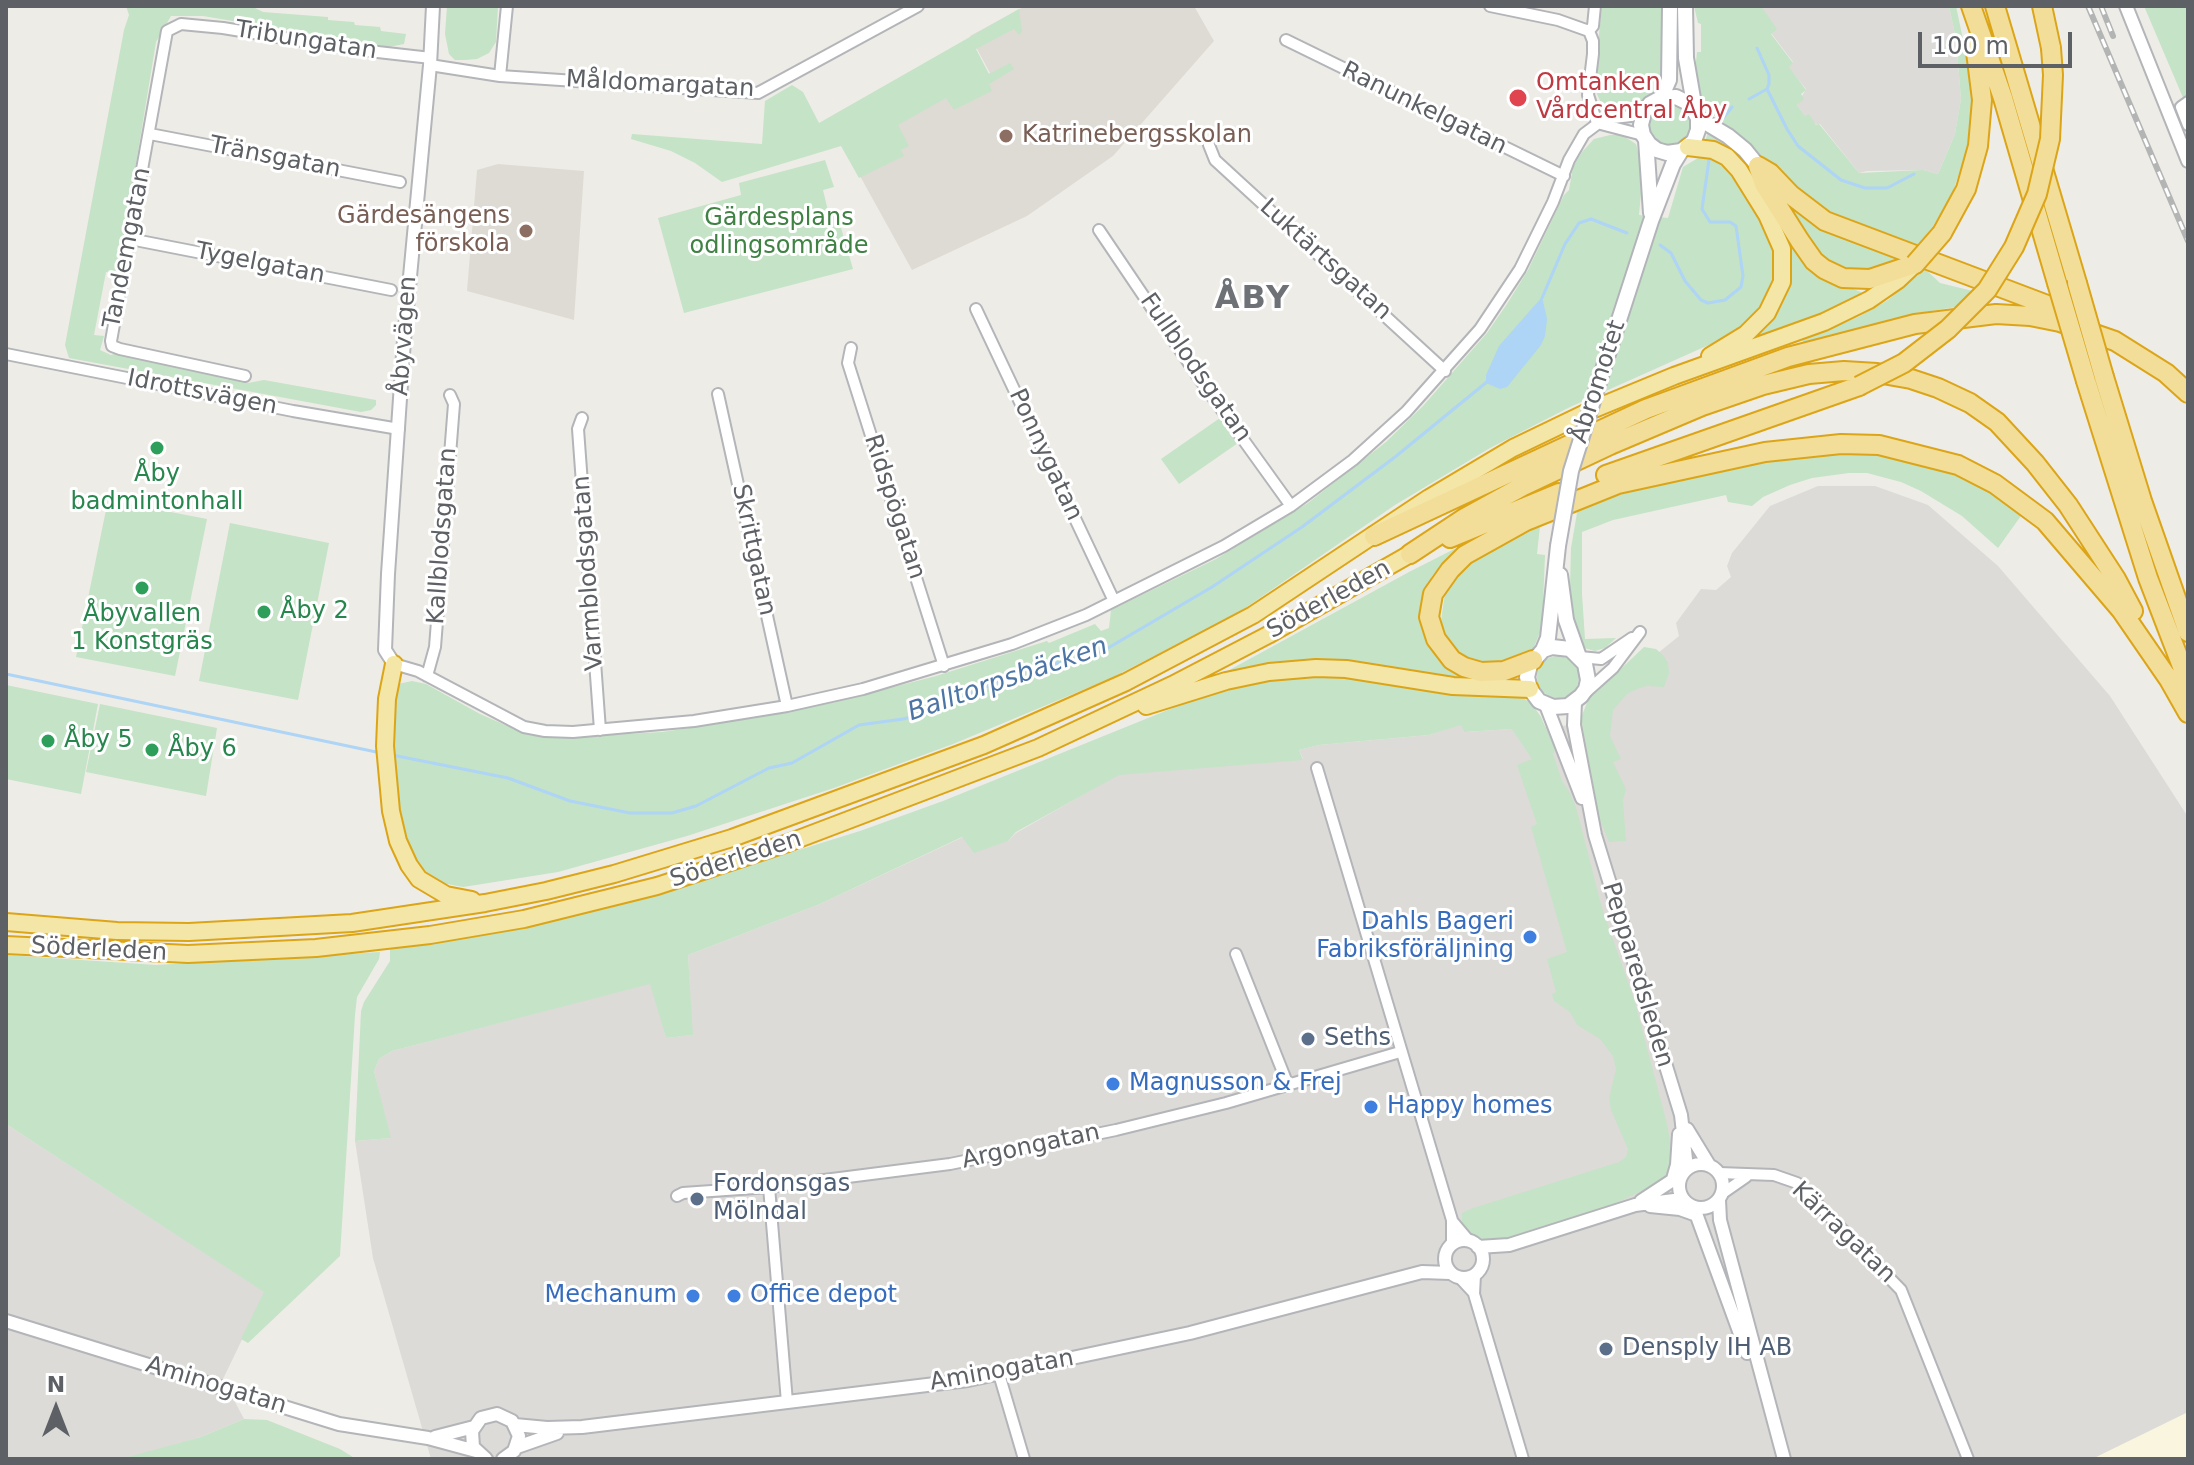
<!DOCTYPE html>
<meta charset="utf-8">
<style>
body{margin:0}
#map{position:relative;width:2194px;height:1465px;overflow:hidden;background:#eeece6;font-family:"DejaVu Sans",sans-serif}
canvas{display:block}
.frame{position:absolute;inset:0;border:8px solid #5d6064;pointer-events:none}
.north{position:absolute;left:16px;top:1369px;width:80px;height:80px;-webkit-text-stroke:6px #fff;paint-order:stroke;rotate:0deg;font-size:22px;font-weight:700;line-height:32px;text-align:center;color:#5d6064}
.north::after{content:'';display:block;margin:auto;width:28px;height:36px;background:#5d6064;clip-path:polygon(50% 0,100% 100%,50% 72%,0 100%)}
.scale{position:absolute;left:1918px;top:32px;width:154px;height:36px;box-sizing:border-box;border:4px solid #5d6064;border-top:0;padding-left:10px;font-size:24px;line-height:28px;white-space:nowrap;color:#5d6064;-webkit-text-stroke:6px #fff;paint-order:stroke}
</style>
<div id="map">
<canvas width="2194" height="1465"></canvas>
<div class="frame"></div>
<div class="north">N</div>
<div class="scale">100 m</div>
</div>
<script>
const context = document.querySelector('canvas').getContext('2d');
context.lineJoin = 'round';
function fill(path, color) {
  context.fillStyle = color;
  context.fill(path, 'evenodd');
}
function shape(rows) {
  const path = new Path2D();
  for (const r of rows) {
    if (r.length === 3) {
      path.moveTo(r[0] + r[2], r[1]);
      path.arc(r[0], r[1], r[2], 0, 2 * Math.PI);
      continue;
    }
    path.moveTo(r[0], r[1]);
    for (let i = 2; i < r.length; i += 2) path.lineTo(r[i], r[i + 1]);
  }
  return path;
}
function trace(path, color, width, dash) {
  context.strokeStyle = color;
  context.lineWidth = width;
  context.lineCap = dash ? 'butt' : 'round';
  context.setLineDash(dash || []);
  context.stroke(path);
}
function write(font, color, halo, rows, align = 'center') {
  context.font = font + ' "DejaVu Sans",sans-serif';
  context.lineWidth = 6;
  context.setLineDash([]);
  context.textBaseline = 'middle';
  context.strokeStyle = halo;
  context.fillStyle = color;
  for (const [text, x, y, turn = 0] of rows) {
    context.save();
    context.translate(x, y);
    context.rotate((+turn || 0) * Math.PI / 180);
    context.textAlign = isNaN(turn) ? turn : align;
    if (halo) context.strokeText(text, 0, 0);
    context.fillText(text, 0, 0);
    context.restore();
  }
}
const commercial = shape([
 [2188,1412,2188,1459,2092,1459]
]);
const industrial = shape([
 [1761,6,1949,6,1956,39,1961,99,1955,134,1938,174,1923,170,1867,171,1859,173,1820,124,1817,125,1805,116,1797,105,1806,89,1788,67,1793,62,1771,33],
 [1818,486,1875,486,1928,505,1998,566,2110,696,2188,817,2188,1412,2092,1459,431,1459,373,1258,355,1141,390,1138,374,1071,379,1059,392,1051,651,983,666,1038,692,1035,688,955,820,904,963,837,1008,841,1016,833,1119,774,1303,759,1299,750,1319,745,1429,735,1462,724,1464,732,1591,724,1658,653,1679,636,1676,623,1701,589,1716,590,1731,577,1727,566,1732,553,1770,506],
 [6,1124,265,1292,223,1379,244,1419,201,1437,129,1458,6,1459]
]);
const education = shape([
 [1025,6,1194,6,1214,41,1113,156,1027,216,912,270,860,176,884,130,990,73,970,36],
 [498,164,584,171,574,320,467,291,477,170]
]);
const green = shape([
 [126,6,255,8,263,12,328,17,328,20,354,22,355,25,380,27,381,31,406,34,404,44,389,47,203,16,171,16,156,42,118,273,106,272,94,335,104,336,100,350,111,355,117,353,248,383,264,380,376,400,376,405,371,410,361,412,69,358,65,345,124,30,129,15],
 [447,6,498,6,496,42,489,53,477,59,465,60,455,60,449,54,445,34],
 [1602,6,1663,6,1663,74,1654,92,1630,112,1621,113,1603,107,1597,94,1595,72],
 [1694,6,1761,6,1777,29,1771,34,1793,63,1789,67,1806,90,1801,94,1804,99,1797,105,1805,116,1809,114,1816,125,1819,124,1859,173,1923,170,1938,174,1955,134,1961,99,1956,39,1949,6,1956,6,1969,68,1972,115,1970,131,1966,153,1951,197,1931,229,1912,251,1848,227,1778,174,1748,142,1711,113,1699,96,1695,71,1697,52,1701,52,1701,24,1698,23],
 [2144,6,2188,6,2188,97,2184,100],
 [1019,9,1022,31,1019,35,1014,29,976,49,989,74,1010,63,1014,69,989,84,992,91,954,110,946,98,898,125,909,146,901,150,904,156,859,178,841,146,722,182,695,163,671,151,631,139,632,134,762,144,765,101,792,85,803,92,819,123],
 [1670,126,20],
 [1708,132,1724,141,1744,161,1772,206,1822,277,1861,292,1861,295,1822,315,1750,342,1765,329,1776,316,1789,284,1751,181,1704,145],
 [1610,135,1622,135,1636,144,1643,172,1639,215,1668,218,1683,167,1703,155,1723,164,1747,196,1771,237,1777,260,1773,289,1755,317,1731,335,1570,407,1490,448,1395,505,1235,615,1109,679,953,744,834,788,687,836,558,872,463,887,437,882,416,863,402,836,388,722,398,684,412,681,426,684,480,714,528,735,556,738,662,732,717,724,836,702,936,676,1047,641,1049,643,1095,624,1101,631,1109,628,1111,610,1216,559,1308,503,1386,442,1423,406,1487,333,1507,304,1528,270,1564,195,1569,190,1573,167,1582,152,1594,139],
 [825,160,834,187,823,190,829,215,837,214,853,269,684,313,658,218,741,195,739,183],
 [1785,197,1838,234,1902,259,1894,265,1853,274,1828,265,1782,201],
 [1925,269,1940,283,1977,292,1962,306,1919,313,1804,343,1802,340,1858,317,1888,300],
 [1220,418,1238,443,1179,484,1161,459],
 [1848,450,1917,458,1972,481,2023,513,1998,548,1962,516,1921,491,1901,482,1867,473,1849,473,1812,478,1790,485,1763,497,1752,506,1728,502,1726,495,1613,520,1582,532,1582,594,1585,639,1616,638,1605,648,1595,651,1584,648,1581,644,1572,618,1570,588,1571,548,1578,507,1676,478,1791,455],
 [108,500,207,519,175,676,76,657],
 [230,523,329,543,298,700,199,681],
 [1540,526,1537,554,1545,555,1542,628,1533,649,1517,660,1484,667,1461,658,1445,637,1441,621,1445,593,1452,581,1473,561],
 [1478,537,1445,561,1432,576,1421,603,1421,621,1427,643,1445,667,1475,681,1379,665,1313,660,1223,676,1222,674,1409,572],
 [1644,647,1656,649,1663,655,1668,663,1669,673,1664,687,1647,686,1637,689,1627,694,1613,710,1610,736,1621,759,1613,762,1626,789,1623,800,1626,841,1609,842,1599,817,1581,718,1588,700],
 [1558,677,21],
 [1338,675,1471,695,1523,698,1532,704,1541,717,1555,749,1553,754,1562,781,1570,793,1576,807,1602,908,1635,1002,1667,1124,1673,1158,1669,1175,1663,1181,1614,1204,1499,1241,1481,1241,1471,1236,1462,1223,1462,1213,1470,1209,1619,1162,1626,1157,1628,1149,1611,1110,1609,1098,1616,1069,1613,1056,1600,1039,1577,1025,1570,1012,1554,1001,1552,994,1556,992,1547,959,1567,952,1531,827,1537,824,1517,765,1532,759,1512,729,1464,732,1461,725,1429,735,1319,745,1299,750,1303,760,1119,775,1016,832,1008,841,974,853,962,837,820,904,688,955,693,1035,666,1038,650,984,392,1051,379,1059,374,1071,391,1138,355,1141,361,1011,364,1002,390,961,390,948,494,933,638,900,860,831,943,801,1200,697,1282,677],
 [6,685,98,704,81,794,6,779],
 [100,704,217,728,206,796,86,772],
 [380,952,379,959,357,997,355,1015,340,1256,248,1343,241,1339,264,1292,6,1124,6,955,156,965],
 [244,1419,267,1420,340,1449,356,1459,121,1459,201,1437]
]);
const water = shape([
 [1542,297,1547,319,1545,336,1541,345,1507,387,1500,389,1486,383,1486,375,1499,346]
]);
const stream = shape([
 [1767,89,1787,129,1798,146,1841,180,1865,188,1887,188,1914,174],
 [1749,99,1767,89,1769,84,1769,75,1757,48],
 [1723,118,1732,107],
 [1660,245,1671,253,1685,281,1701,300,1708,303,1725,300,1741,287,1743,276,1736,226,1730,222,1710,222,1702,209,1709,160],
 [1542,298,1565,244,1579,223,1591,219,1627,233],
 [6,674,381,753],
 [392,755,508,778,570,801,630,813,672,813,696,806,769,768,792,763,859,725,903,719,924,714,1025,670,1096,655,1212,587,1302,527,1395,457,1488,381]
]);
const minor = shape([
 [1490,6,1558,20,1589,31],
 [1595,6,1593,26,1589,31,1593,41,1593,54,1588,95,1597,123],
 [1286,40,1564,176],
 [430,65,500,76,758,93,918,6],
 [500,76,507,6],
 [2188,102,2181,107,2188,125],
 [1597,123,1643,135],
 [150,134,400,182],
 [1209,145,1215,160,1445,371],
 [1099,230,1201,381,1291,506],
 [130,239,391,290],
 [976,309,1114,601],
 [851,348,848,363,944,666],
 [6,354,293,411,399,429],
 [245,376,120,349,112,346,111,341,167,31,181,24,223,28,351,49,431,58],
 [718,394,787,706],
 [582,418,578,429,600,730],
 [1580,657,1601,659,1632,638],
 [394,664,418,671,524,727,545,731,573,732,694,721,787,706,863,689,1012,644,1086,615,1224,546,1291,506,1353,460,1406,412,1480,329,1520,269,1553,202,1569,160,1584,134,1604,119,1631,116,1646,110],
 [427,676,435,647,454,404,450,395],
 [1585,693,1613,668,1640,632],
 [1317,768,1452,1220,1452,1244],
 [1236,954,1288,1085],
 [1719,1173,1774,1175,1797,1183,1901,1290,1968,1459],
 [1723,1193,1746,1177],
 [677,1196,683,1193,769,1187],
 [1453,1222,1469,1241],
 [1475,1275,1474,1294,1523,1459],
 [1460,1278,1473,1292],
 [999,1374,1024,1459],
 [787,1402,769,1187,950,1164,1116,1130,1226,1103,1400,1052]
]);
const tertiary = shape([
 [2126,6,2188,161],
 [394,664,385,650,388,574,404,340,430,65,433,6],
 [1575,702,1574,725,1595,835,1681,1115,1687,1168],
 [1546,705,1582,798],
 [1687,1129,1709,1165],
 [1701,1186,22],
 [1673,1179,1677,1165,1679,1134],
 [1719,1200,1720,1220,1784,1459],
 [1641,1201,1679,1176],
 [1650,1206,1680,1209,1694,1214],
 [1694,1208,1747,1353],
 [1464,1259,19],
 [1478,1247,1509,1245,1635,1205,1682,1199],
 [6,1321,339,1424,428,1438,476,1451],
 [515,1425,547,1428,582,1427,968,1380,1190,1333,1422,1272,1450,1273],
 [435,1437,474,1427],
 [517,1447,557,1433],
 [486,1459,473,1447,472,1431,481,1418,497,1414,512,1421,519,1436,514,1451,503,1459]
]);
const secondary = shape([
 [1685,6,1686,58,1695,110],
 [1661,98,1669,80,1670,6],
 [1698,118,1728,136,1745,150,1758,166],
 [1646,140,1651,213],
 [1599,382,1651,221,1673,164,1681,151,1694,141,1698,130,1698,118,1690,104,1676,97,1661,98,1650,104,1644,112,1641,125,1643,135,1649,144,1657,150,1667,153,1681,151],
 [1560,575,1566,620,1578,654],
 [1543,650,1552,647,1570,649,1585,664,1588,680,1586,689,1581,696,1568,706,1553,707,1539,701,1530,689,1527,677,1530,665,1543,650,1548,638,1558,546]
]);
const trunk = shape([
 [1688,147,1713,150,1727,157,1739,170,1767,215,1782,249,1782,282,1767,313,1746,334,1710,356],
 [394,664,387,699,385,746,391,811,398,841,409,865,419,879,446,895,472,900],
 [1146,706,1226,681,1269,672,1316,668,1346,669,1453,686,1530,689],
 [6,922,117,931,189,932,352,923,485,903,546,891,614,874,732,838,984,745,1126,682,1253,615,1429,498,1513,448,1594,409,1674,376,1824,322,1869,300,1898,280,1915,264],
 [6,945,188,954,316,948,430,935,524,919,657,886,788,843,1038,748,1172,685,1268,635,1410,554]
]);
const motorway = shape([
 [1971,6,2003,98,2057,283],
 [1995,6,2077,283],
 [2042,6,2051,48],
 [1758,166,1770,173,1791,195,1825,221,2055,308,2075,320],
 [1758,166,1764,184,1800,241,1814,261,1824,269,1843,278,1870,279,1915,264],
 [1942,233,1966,189,1978,146,1982,100,1975,44],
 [2104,377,2142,501,2188,632],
 [2086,381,2148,578,2188,682],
 [1606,475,1859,386],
 [1374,536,1646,409,1788,357,1915,324,1996,314,2030,316,2060,322,2115,341,2166,373,2188,393],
 [1450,538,1559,493],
 [1410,554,1463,519,1523,486,1610,445,1702,406,1763,385,1809,374,1844,371,1877,373,1911,379,1938,388,1970,403,1997,422,2035,463,2068,505,2116,579,2133,611],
 [1533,660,1504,671,1481,672,1464,667,1452,660,1436,639,1429,617,1433,594,1450,570,1465,555,1526,521,1618,484,1765,452,1841,444,1879,445,1958,465,1995,484,2045,521,2121,610,2172,684],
 [2167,676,2188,713]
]);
const rail = shape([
 [2088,6,2188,241],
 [2101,6,2113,36]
]);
const secondaryBridge = shape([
 [1558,546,1571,471,1599,382]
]);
const motorwayBridge = shape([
 [1915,264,1942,233],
 [2057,283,2086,381],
 [2077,283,2104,377],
 [1859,386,1904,363,1948,329,1987,290,2014,247,2037,194,2050,139,2053,75,2051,48]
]);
const markers = [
 [1518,98,10,"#e0444e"],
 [1006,136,8,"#8d6e63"],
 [526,231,8,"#8d6e63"],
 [157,448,8,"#2e9e5b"],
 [142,588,8,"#2e9e5b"],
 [264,612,8,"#2e9e5b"],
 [48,741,8,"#2e9e5b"],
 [152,750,8,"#2e9e5b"],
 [1530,937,8,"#3f7fe0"],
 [1308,1039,8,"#5c6f8a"],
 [1113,1084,8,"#3f7fe0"],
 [1371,1107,8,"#3f7fe0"],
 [697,1199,8,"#5c6f8a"],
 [693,1296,8,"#3f7fe0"],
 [734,1296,8,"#3f7fe0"],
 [1606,1349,8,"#5c6f8a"]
];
const streetNames = [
 ["Tribungatan",306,41,9],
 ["Måldomargatan",660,85,3],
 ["Ranunkelgatan",1424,109,26],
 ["Tränsgatan",275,158,11],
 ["Tandemgatan",128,248,-79],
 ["Luktärtsgatan",1325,260,42],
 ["Tygelgatan",260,264,11],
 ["Åbyvägen",405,336,-86],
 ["Fullblodsgatan",1195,368,55],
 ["Åbromotet",1599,382,-72],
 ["Idrottsvägen",202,393,11],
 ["Ponnygatan",1045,455,65],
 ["Ridspögatan",894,507,72],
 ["Kallblodsgatan",443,536,-86],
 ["Skrittgatan",753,550,78],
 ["Varmblodsgatan",589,573,-94],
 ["Söderleden",1329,600,-29],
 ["Söderleden",736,860,-18],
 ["Söderleden",99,950,3],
 ["Pepparedsleden",1637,975,73],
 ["Argongatan",1031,1147,-12],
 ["Kärragatan",1843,1233,44],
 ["Aminogatan",1002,1371,-10],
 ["Aminogatan",216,1386,17]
];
const healthNames = [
 ["Omtanken",1536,84],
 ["Vårdcentral Åby",1536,112]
];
const educationNames = [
 ["Katrinebergsskolan",1022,136],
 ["Gärdesängens",510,217,"right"],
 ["förskola",510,245,"right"]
];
const parkNames = [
 ["Gärdesplans",779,219],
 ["odlingsområde",779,247]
];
const leisureNames = [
 ["Åby",157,475,"center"],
 ["badmintonhall",157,503,"center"],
 ["Åby 2",280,612],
 ["Åbyvallen",142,615,"center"],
 ["1 Konstgräs",142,643,"center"],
 ["Åby 5",64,741],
 ["Åby 6",168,750]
];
const shopNames = [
 ["Dahls Bageri",1514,923,"right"],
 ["Fabriksföräljning",1514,951,"right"],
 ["Magnusson & Frej",1129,1084],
 ["Happy homes",1387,1107],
 ["Mechanum",677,1296,"right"],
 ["Office depot",750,1296]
];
const serviceNames = [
 ["Seths",1324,1039],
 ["Fordonsgas",713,1185],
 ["Mölndal",713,1213],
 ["Densply IH AB",1622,1349]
];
const waterNames = [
 ["Balltorpsbäcken",1008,680,-19]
];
const districtNames = [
 ["ÅBY",1253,300]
];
fill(commercial, '#faf5de');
fill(industrial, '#dddbd8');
fill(education, '#dedbd4');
fill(green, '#c5e3c6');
fill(water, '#aed4f6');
trace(stream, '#aed4f6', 3);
trace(minor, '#b3b5b9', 14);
trace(tertiary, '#b3b5b9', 16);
trace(secondary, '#b2b4b9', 18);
trace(trunk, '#dca518', 20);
trace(motorway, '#dca518', 22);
trace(minor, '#fff', 10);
trace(tertiary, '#fff', 12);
trace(secondary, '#fff', 14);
trace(trunk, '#f4e6a6', 16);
trace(motorway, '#f2de99', 18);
trace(rail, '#b3b4b4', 6);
trace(rail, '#fff', 3, [9]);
trace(secondaryBridge, '#b2b4b9', 18, []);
trace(motorwayBridge, '#dca518', 22, []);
trace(secondaryBridge, '#fff', 14);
trace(motorwayBridge, '#f2de99', 18);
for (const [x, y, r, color] of markers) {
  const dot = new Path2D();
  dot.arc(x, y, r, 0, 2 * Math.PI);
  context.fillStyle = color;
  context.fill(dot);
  trace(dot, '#fff', 3);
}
write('24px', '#5d6064', '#fff', streetNames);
write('24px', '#be3a42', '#fff', healthNames, 'left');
write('24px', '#785e54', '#fff', educationNames, 'left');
write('24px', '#3f8244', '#fff', parkNames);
write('24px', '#27864d', '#fff', leisureNames, 'left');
write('24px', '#366cbe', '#fff', shopNames, 'left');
write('24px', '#4e5e75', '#fff', serviceNames, 'left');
write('italic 26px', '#4c75a6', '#fff', waterNames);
context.letterSpacing = '2px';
write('bold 32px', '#6e7276', '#fff', districtNames);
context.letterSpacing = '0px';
</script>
